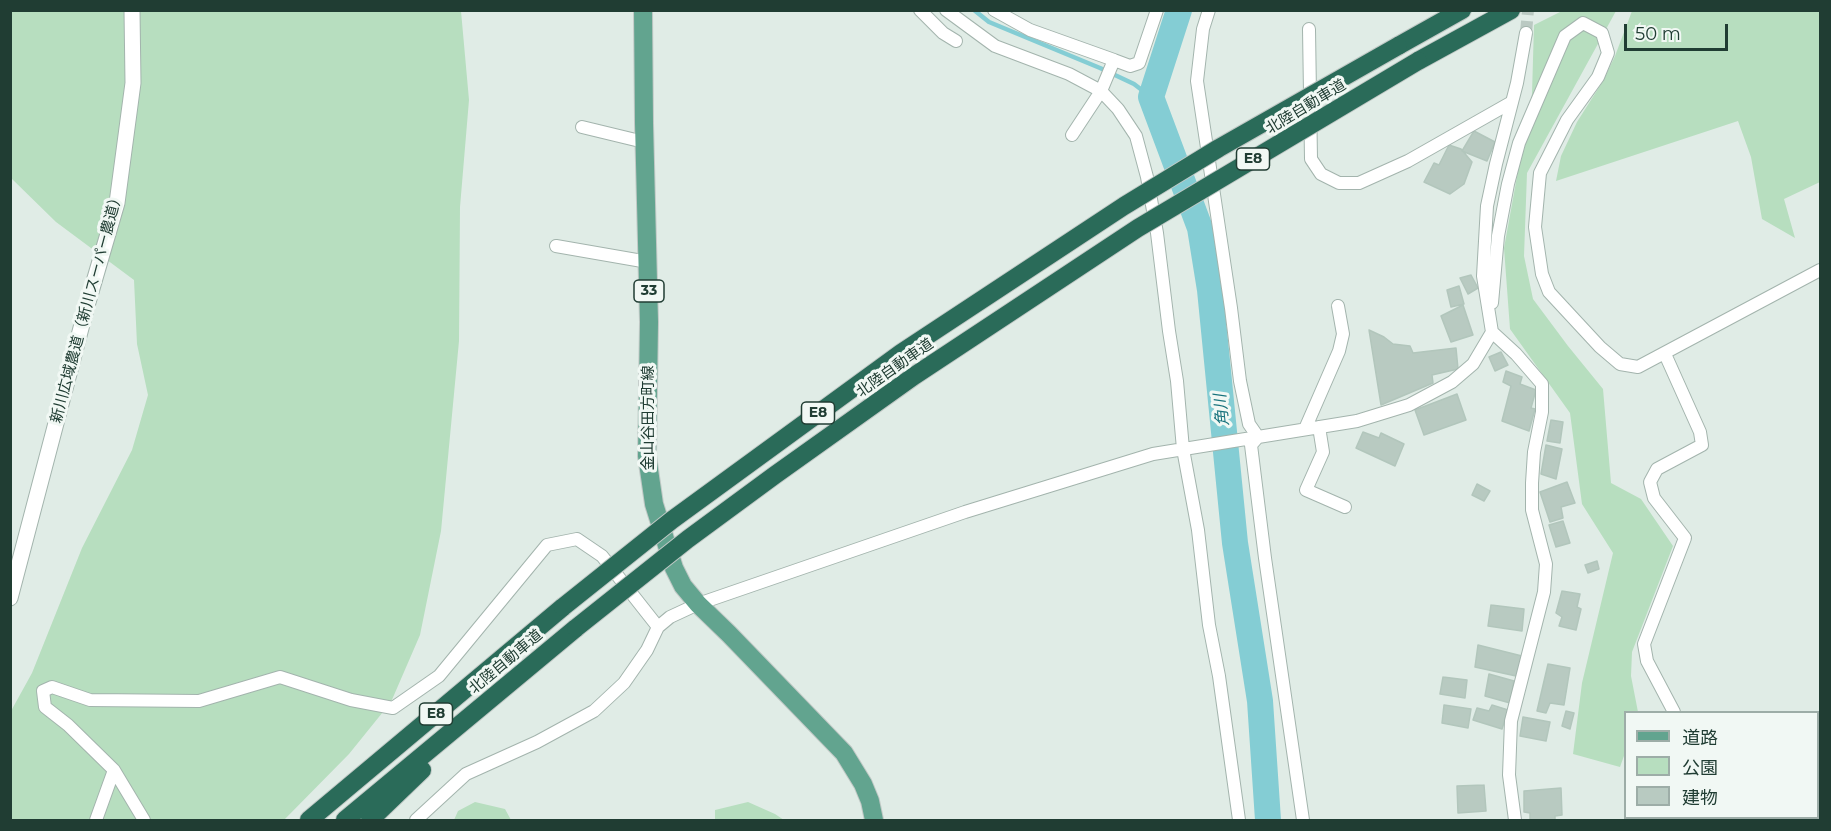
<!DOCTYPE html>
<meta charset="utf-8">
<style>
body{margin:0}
#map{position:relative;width:1831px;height:831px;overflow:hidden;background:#e0ece6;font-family:Montserrat,"Noto Sans JP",sans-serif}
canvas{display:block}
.frame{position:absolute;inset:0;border:12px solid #203d33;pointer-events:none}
.legend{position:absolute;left:1624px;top:711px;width:195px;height:108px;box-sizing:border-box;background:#f1f8f4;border:2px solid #9dada7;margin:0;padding:8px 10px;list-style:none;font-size:18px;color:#203d33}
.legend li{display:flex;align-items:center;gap:12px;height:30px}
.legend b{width:30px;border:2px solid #9dada7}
.scale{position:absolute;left:1624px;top:24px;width:104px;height:27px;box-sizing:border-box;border:3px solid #203d33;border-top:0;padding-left:8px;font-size:18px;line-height:21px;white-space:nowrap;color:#203d33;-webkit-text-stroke:4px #f1f8f4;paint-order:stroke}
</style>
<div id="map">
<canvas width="1831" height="831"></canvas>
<div class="frame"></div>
<ul class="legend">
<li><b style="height:8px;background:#62a48f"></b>道路</li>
<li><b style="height:16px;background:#b7debf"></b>公園</li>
<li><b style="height:16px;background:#b8cac1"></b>建物</li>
</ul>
<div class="scale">50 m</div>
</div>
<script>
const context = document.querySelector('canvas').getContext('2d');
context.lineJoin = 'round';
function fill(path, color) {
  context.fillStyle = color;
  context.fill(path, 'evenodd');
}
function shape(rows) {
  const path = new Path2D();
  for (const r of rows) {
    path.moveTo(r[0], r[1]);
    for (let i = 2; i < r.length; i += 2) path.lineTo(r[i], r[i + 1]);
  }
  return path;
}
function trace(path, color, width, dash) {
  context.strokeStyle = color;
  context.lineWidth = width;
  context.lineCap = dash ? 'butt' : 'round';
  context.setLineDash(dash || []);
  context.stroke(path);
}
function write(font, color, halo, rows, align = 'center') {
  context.font = font + ' Montserrat,"Noto Sans JP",sans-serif';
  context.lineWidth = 6;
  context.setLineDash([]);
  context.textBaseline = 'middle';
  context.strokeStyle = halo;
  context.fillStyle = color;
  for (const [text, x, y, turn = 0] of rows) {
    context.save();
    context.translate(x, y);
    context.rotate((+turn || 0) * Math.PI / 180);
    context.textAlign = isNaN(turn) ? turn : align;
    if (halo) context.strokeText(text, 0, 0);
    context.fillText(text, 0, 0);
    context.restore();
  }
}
const green = shape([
 [11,11,461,11,469,100,460,207,459,341,441,531,420,635,391,702,349,754,284,820,11,820,11,711,32,673,82,548,132,450,148,395,137,344,134,280,56,222,11,178],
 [1562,11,1616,11,1527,173,1524,256,1533,299,1568,346,1603,389,1611,483,1641,499,1673,546,1632,652,1631,676,1638,712,1626,712,1625,753,1620,767,1573,754,1582,683,1613,553,1582,504,1570,413,1510,329,1504,248,1532,94,1534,25],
 [1632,11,1820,11,1820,182,1784,199,1795,238,1762,219,1751,157,1738,121,1556,181,1561,156,1577,122,1603,81,1615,56],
 [475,802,505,809,511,820,454,820,458,811],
 [748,802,775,814,784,820,715,820,715,810]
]);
const stream = shape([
 [974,10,989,22,1100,68,1134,84,1151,97]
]);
const river = shape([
 [1179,10,1151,97,1200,228,1210,290,1235,543,1260,701,1268,820]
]);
const building = shape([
 [1474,131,1495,142,1487,161,1462,151,1474,131],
 [1449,145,1461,149,1472,162,1464,184,1450,194,1424,182,1434,163,1439,165,1449,145],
 [1471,275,1478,288,1468,294,1460,278,1471,275],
 [1459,286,1464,304,1451,307,1447,290,1459,286],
 [1463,305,1473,335,1451,342,1441,316,1463,305],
 [1369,330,1384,337,1393,344,1410,346,1413,353,1456,348,1458,369,1432,375,1433,383,1381,405,1369,330],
 [1501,352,1508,365,1495,371,1489,357,1501,352],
 [1506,371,1522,377,1520,384,1536,390,1531,408,1535,409,1529,431,1502,421,1511,386,1503,382,1506,371],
 [1457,394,1466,420,1424,435,1415,410,1457,394],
 [1551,420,1563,422,1560,443,1547,441,1551,420],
 [1363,432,1379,438,1381,433,1404,444,1395,466,1356,448,1363,432],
 [1546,445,1562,449,1556,479,1541,474,1546,445],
 [1567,482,1575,503,1561,507,1563,518,1550,522,1540,492,1567,482],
 [1477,484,1490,491,1484,501,1472,495,1477,484],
 [1563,521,1570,543,1556,547,1549,525,1563,521],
 [1597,561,1599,569,1588,573,1585,565,1597,561],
 [1562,591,1580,594,1577,607,1581,609,1576,630,1559,626,1562,617,1556,613,1562,591],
 [1491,605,1524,609,1522,631,1488,626,1491,605],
 [1478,645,1522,656,1516,676,1475,667,1478,645],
 [1548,664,1570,668,1564,705,1550,703,1546,713,1537,711,1548,664],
 [1489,674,1514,681,1510,703,1485,696,1489,674],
 [1443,677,1467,680,1465,698,1440,694,1443,677],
 [1444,705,1471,709,1468,728,1442,723,1444,705],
 [1492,705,1508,710,1502,729,1473,720,1477,708,1489,711,1492,705],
 [1566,711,1574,713,1570,729,1562,726,1566,711],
 [1523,717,1550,722,1546,741,1520,736,1523,717],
 [1484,785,1486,811,1458,813,1457,786,1484,785],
 [1561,788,1562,815,1555,816,1555,820,1530,820,1530,813,1524,812,1524,791,1561,788]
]);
const minorTunnel = shape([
 [1526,33,1528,10]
]);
const minor = shape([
 [920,10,943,33,956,41],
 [946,10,995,46,1069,74,1101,91,1114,60,1130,66,1139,63,1157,10],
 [994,10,1030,30,1114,60],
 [1209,10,1203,29,1197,81,1231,308,1240,381,1249,424,1258,437,1251,445,1265,558,1303,820],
 [1309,29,1311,159,1321,174,1339,183,1359,183,1408,161,1512,102],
 [582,127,644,142],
 [1072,135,1101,91,1118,109,1136,136,1147,177,1157,233,1169,331,1177,381,1183,449,1198,530,1209,625,1219,676,1239,820],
 [556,246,648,262],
 [1492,303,1498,236,1508,184,1519,143,1565,36,1583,23,1602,33,1608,53,1598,77,1567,120,1540,173,1535,227,1542,274,1549,292,1600,347,1620,364,1638,367,1820,270],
 [1492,332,1516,354,1542,384,1542,412,1534,452,1532,483,1532,510,1546,564,1544,592,1511,721,1509,775,1515,820],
 [1665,354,1700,432,1702,445,1657,469,1650,482,1654,498,1685,538,1644,644,1647,661,1674,712],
 [1319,427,1323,452,1306,490,1345,507],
 [1305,429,1339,351,1343,334,1338,306],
 [1731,818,1732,820],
 [96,820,114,770],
 [144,820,114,770,68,725,45,707,43,691,52,687,90,700,199,701,280,677,351,700,393,708,439,676,547,545,577,539,602,556,658,627],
 [416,820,466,774,537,742,594,711,624,683,647,650,658,627,670,617,698,604,965,512,1153,454,1357,421,1409,405,1452,382,1473,364,1492,332,1483,276,1487,206,1496,164,1517,83,1526,33]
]);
const tertiary = shape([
 [10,598,86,309,117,203,133,83,132,10]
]);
const primary = shape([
 [643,10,644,123,649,322,647,456,654,504,674,568,683,586,698,604,729,634,844,753,863,784,870,801,874,820]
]);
const motorway = shape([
 [1398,46,1462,10],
 [1418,61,1511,10],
 [309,820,563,607],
 [345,820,576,628],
 [370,820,422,770]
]);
const motorwayBridge = shape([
 [563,607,672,520,901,353,1124,206,1219,148,1398,46],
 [576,628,688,539,775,475,914,376,1138,228,1418,61]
]);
const shields = [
 [1253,159,33],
 [649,291,30],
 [818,413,33],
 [436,714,33]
];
const shieldNames = [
 ["E8",1253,159],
 ["33",649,291],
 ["E8",818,413],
 ["E8",436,714]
];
const streetNames = [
 ["北陸自動車道",1306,107,-31],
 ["新川広域農道（新川スーパー農道）",87,307,-75],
 ["北陸自動車道",895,368,-35],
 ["金山谷田方町線",649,418,-90],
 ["北陸自動車道",506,662,-40]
];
const waterNames = [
 ["角川",1222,410,-96]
];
fill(green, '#b7debf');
trace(stream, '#84cdd4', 4.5);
trace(river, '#84cdd4', 26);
fill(building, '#b8cac1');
trace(building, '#b2c6bc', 1.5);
trace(minorTunnel, '#bac9c2', 12, [12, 6]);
trace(minor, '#a3b4ad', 14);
trace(tertiary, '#a3b4ad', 17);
trace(primary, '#c1c9c6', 20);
trace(motorway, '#c1c9c6', 20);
trace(minor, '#fff', 12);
trace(tertiary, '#fff', 15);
trace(primary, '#62a48f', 18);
trace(motorway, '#2a6b59', 18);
trace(motorwayBridge, '#c1c9c6', 20, []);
trace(motorwayBridge, '#2a6b59', 18);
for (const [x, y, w] of shields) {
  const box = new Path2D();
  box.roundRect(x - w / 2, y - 11, w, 22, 4.5);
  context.fillStyle = '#f1f8f4';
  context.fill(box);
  trace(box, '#203d33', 1.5);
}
write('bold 14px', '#203d33', null, shieldNames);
write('15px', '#203d33', '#f1f8f4', streetNames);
write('italic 16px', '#17727c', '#f1f8f4', waterNames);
</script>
